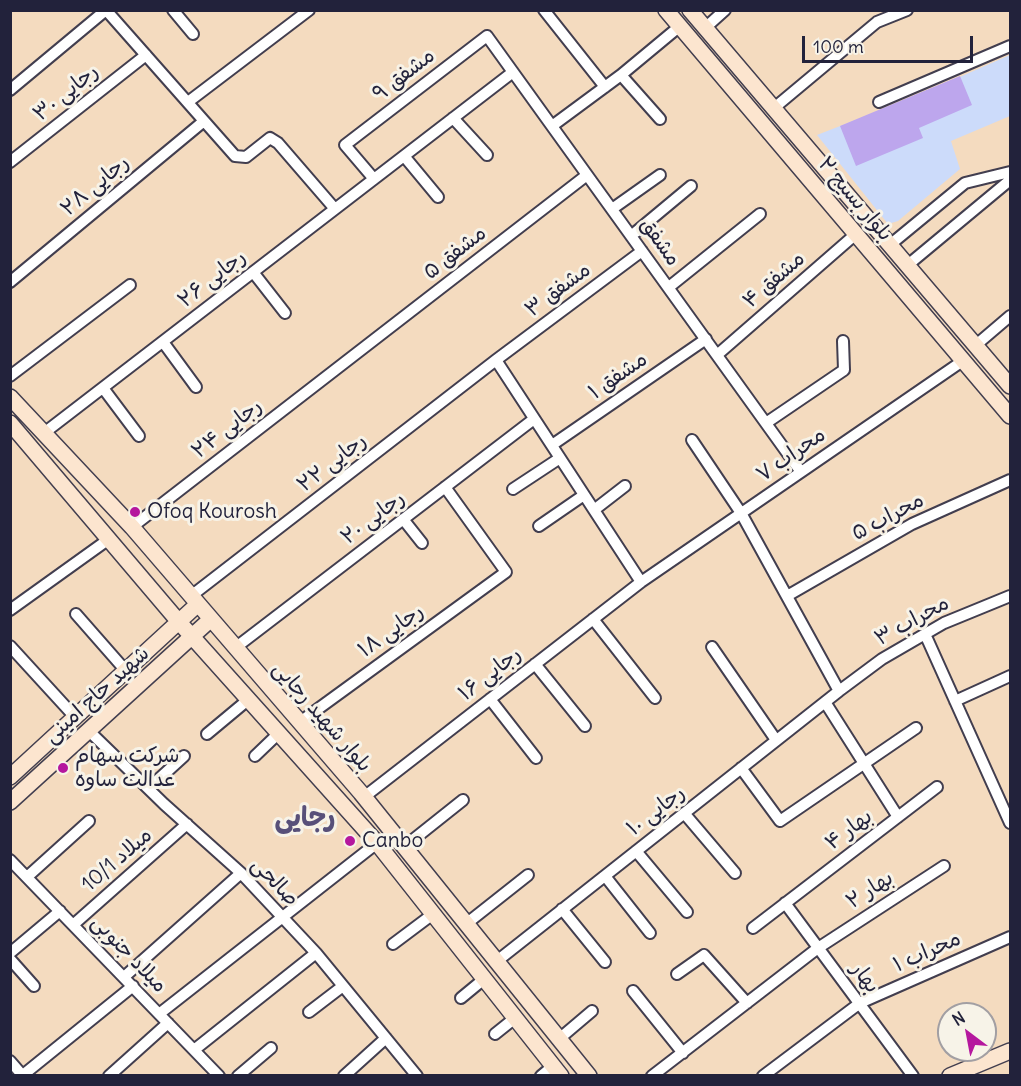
<!DOCTYPE html>
<meta charset="utf-8">
<style>
body{margin:0}
#map{position:relative;width:1021px;height:1086px;overflow:hidden;background:#f4dbbf;font-family:Delius,sans-serif}
canvas{display:block}
.frame{position:absolute;inset:0;border:12px solid #22223b;pointer-events:none}
.north{position:absolute;left:937px;top:1002px;width:60px;height:60px;box-sizing:border-box;background:#f7f3e8;border:2px solid #a29fa3;border-radius:50%;rotate:328deg;font-size:16px;font-weight:700;line-height:24px;text-align:center;color:#22223b}
.north::after{content:'';display:block;margin:auto;width:21px;height:27px;background:#b5179e;clip-path:polygon(50% 0,100% 100%,50% 72%,0 100%)}
.scale{position:absolute;left:802px;top:36px;width:171px;height:27px;box-sizing:border-box;border:3px solid #22223b;border-top:0;padding-left:8px;font-size:18px;line-height:21px;white-space:nowrap;color:#22223b;-webkit-text-stroke:4px #f7f3e8;paint-order:stroke}
</style>
<div id="map">
<canvas width="1021" height="1086"></canvas>
<div class="frame"></div>
<div class="north">N</div>
<div class="scale">100 m</div>
</div>
<script>
const context = document.querySelector('canvas').getContext('2d');
context.lineJoin = 'round';
function fill(path, color) {
  context.fillStyle = color;
  context.fill(path, 'evenodd');
}
function shape(rows) {
  const path = new Path2D();
  for (const r of rows) {
    path.moveTo(r[0], r[1]);
    for (let i = 2; i < r.length; i += 2) path.lineTo(r[i], r[i + 1]);
  }
  return path;
}
function trace(path, color, width, dash) {
  context.strokeStyle = color;
  context.lineWidth = width;
  context.lineCap = dash ? 'butt' : 'round';
  context.setLineDash(dash || []);
  context.stroke(path);
}
function write(font, color, halo, rows, align = 'center') {
  context.font = font + ' Delius,"Playpen Sans Arabic",sans-serif';
  context.lineWidth = 6;
  context.setLineDash([]);
  context.textBaseline = 'middle';
  context.strokeStyle = halo;
  context.fillStyle = color;
  for (const [text, x, y, turn = 0] of rows) {
    context.save();
    context.translate(x, y);
    context.rotate((+turn || 0) * Math.PI / 180);
    context.textAlign = isNaN(turn) ? turn : align;
    if (halo) context.strokeText(text, 0, 0);
    context.fillText(text, 0, 0);
    context.restore();
  }
}
const built = shape([
 [1010,55,1010,116,951,141,960,169,898,221,888,224,817,135,907,100]
]);
const building = shape([
 [960,76,972,105,919,128,923,138,856,166,840,126]
]);
const street = shape([
 [106,10,235,156,246,157,270,138,278,143,335,209],
 [173,10,193,34],
 [544,10,605,87],
 [705,28,725,10],
 [621,75,660,119],
 [10,90,106,10],
 [188,102,309,10],
 [879,102,1010,46],
 [774,108,877,22,907,10],
 [453,118,487,155],
 [552,126,621,75,680,26],
 [404,156,438,197],
 [10,162,146,55],
 [374,179,345,145,487,36,801,472],
 [612,209,660,175],
 [631,236,691,186],
 [891,244,965,183,1010,172],
 [909,264,1010,180],
 [253,272,285,313],
 [10,282,204,121],
 [669,287,760,214],
 [163,342,196,387],
 [976,345,1010,316],
 [717,355,857,233],
 [496,360,641,582],
 [10,376,130,285],
 [103,388,139,436],
 [766,423,844,370,843,341],
 [44,433,513,72],
 [692,440,741,513,839,691],
 [552,445,706,339],
 [513,489,560,458],
 [594,510,625,486],
 [403,519,422,543],
 [539,526,584,495],
 [132,527,587,175],
 [191,596,496,360,642,251],
 [787,596,912,524,1010,480],
 [10,610,109,539],
 [76,614,126,671],
 [593,619,655,698],
 [925,634,1010,823],
 [10,646,75,717],
 [712,647,776,740],
 [235,648,534,419],
 [535,664,585,726],
 [490,699,536,758],
 [955,701,1010,676],
 [825,702,898,817],
 [300,722,506,572,445,487],
 [89,731,164,804,241,873,316,953,417,1076],
 [207,734,249,699],
 [255,756,279,733],
 [741,768,780,821,916,728],
 [149,788,184,756],
 [364,797,641,582,964,360],
 [684,813,735,873],
 [404,847,463,800],
 [636,851,687,912],
 [10,860,219,1076],
 [605,876,650,933],
 [27,877,89,821],
 [785,903,913,1076],
 [562,909,605,962],
 [466,924,528,875],
 [73,925,187,824],
 [753,928,937,787],
 [393,944,433,914],
 [10,953,60,911],
 [10,959,34,986],
 [497,961,839,691,882,659,944,623,1010,596],
 [677,974,704,955,747,1003],
 [124,977,241,873],
 [633,991,683,1053],
 [461,998,484,979],
 [309,1012,343,986],
 [159,1014,377,843],
 [495,1034,515,1018],
 [559,1039,592,1011],
 [194,1050,316,953],
 [10,1061,23,1076],
 [23,1075,133,986],
 [109,1076,168,1023],
 [238,1076,271,1048],
 [344,1076,386,1038],
 [541,1076,553,1066],
 [652,1076,818,948,944,866],
 [763,1076,860,1003,1010,937]
]);
const secondary = shape([
 [666,10,1010,416],
 [690,10,1010,386],
 [10,397,132,527,361,793,589,1076],
 [10,423,179,622,377,843,561,1076],
 [10,777,198,604],
 [10,802,211,619],
 [950,1076,1010,1051]
]);
const markers = [
 [135,512,6,"#b5179e"],
 [63,768,6,"#b5179e"],
 [350,841,6,"#b5179e"]
];
const streetNames = [
 ["مشفق ۹",404,75,-38],
 ["رجایی ۳۰",66,93,-39],
 ["رجایی ۲۸",95,186,-40],
 ["بلوار بسیج ۲",855,199,50],
 ["مشفق",660,242,54],
 ["مشفق ۵",455,253,-38],
 ["رجایی ۲۶",212,279,-38],
 ["مشفق ۴",774,280,-41],
 ["مشفق ۳",558,290,-37],
 ["مشفق ۱",618,376,-35],
 ["رجایی ۲۴",227,429,-38],
 ["محراب ۷",791,455,-35],
 ["رجایی ۲۲",332,463,-38],
 ["محراب ۵",888,517,-28],
 ["رجایی ۲۰",373,518,-37],
 ["محراب ۳",912,621,-29],
 ["رجایی ۱۸",391,631,-36],
 ["رجایی ۱۶",490,674,-38],
 ["شهید حاج امینی",97,695,-42],
 ["بلوار شهید رجایی",322,717,49],
 ["رجایی ۱۰",656,811,-38],
 ["بهار ۴",849,830,-37],
 ["میلاد 10/1",117,860,-41],
 ["صالحی",275,882,46],
 ["بهار ۲",870,890,-33],
 ["محراب ۱",927,952,-24],
 ["میلاد جنوبی",129,954,46],
 ["بهار",865,978,53]
];
const poiNames = [
 ["Ofoq Kourosh",147,512],
 ["شرکت سهام",75,756],
 ["عدالت ساوه",75,780],
 ["Canbo",362,841]
];
const districtNames = [
 ["رجایی",305,818]
];
fill(built, '#ccdbfa');
fill(building, '#bda6ed');
trace(street, '#423e4f', 14);
trace(secondary, '#423e4f', 18);
trace(street, '#fff', 10);
trace(secondary, '#fce5cf', 15);
for (const [x, y, r, color] of markers) {
  const dot = new Path2D();
  dot.arc(x, y, r, 0, 2 * Math.PI);
  context.fillStyle = color;
  context.fill(dot);
  trace(dot, '#f7f3e8', 2);
}
write('21px', '#22223b', '#f7f3e8', streetNames);
write('21px', '#22223b', '#f7f3e8', poiNames, 'left');
write('bold 27px', '#585079', '#f7f3e8', districtNames);
</script>
